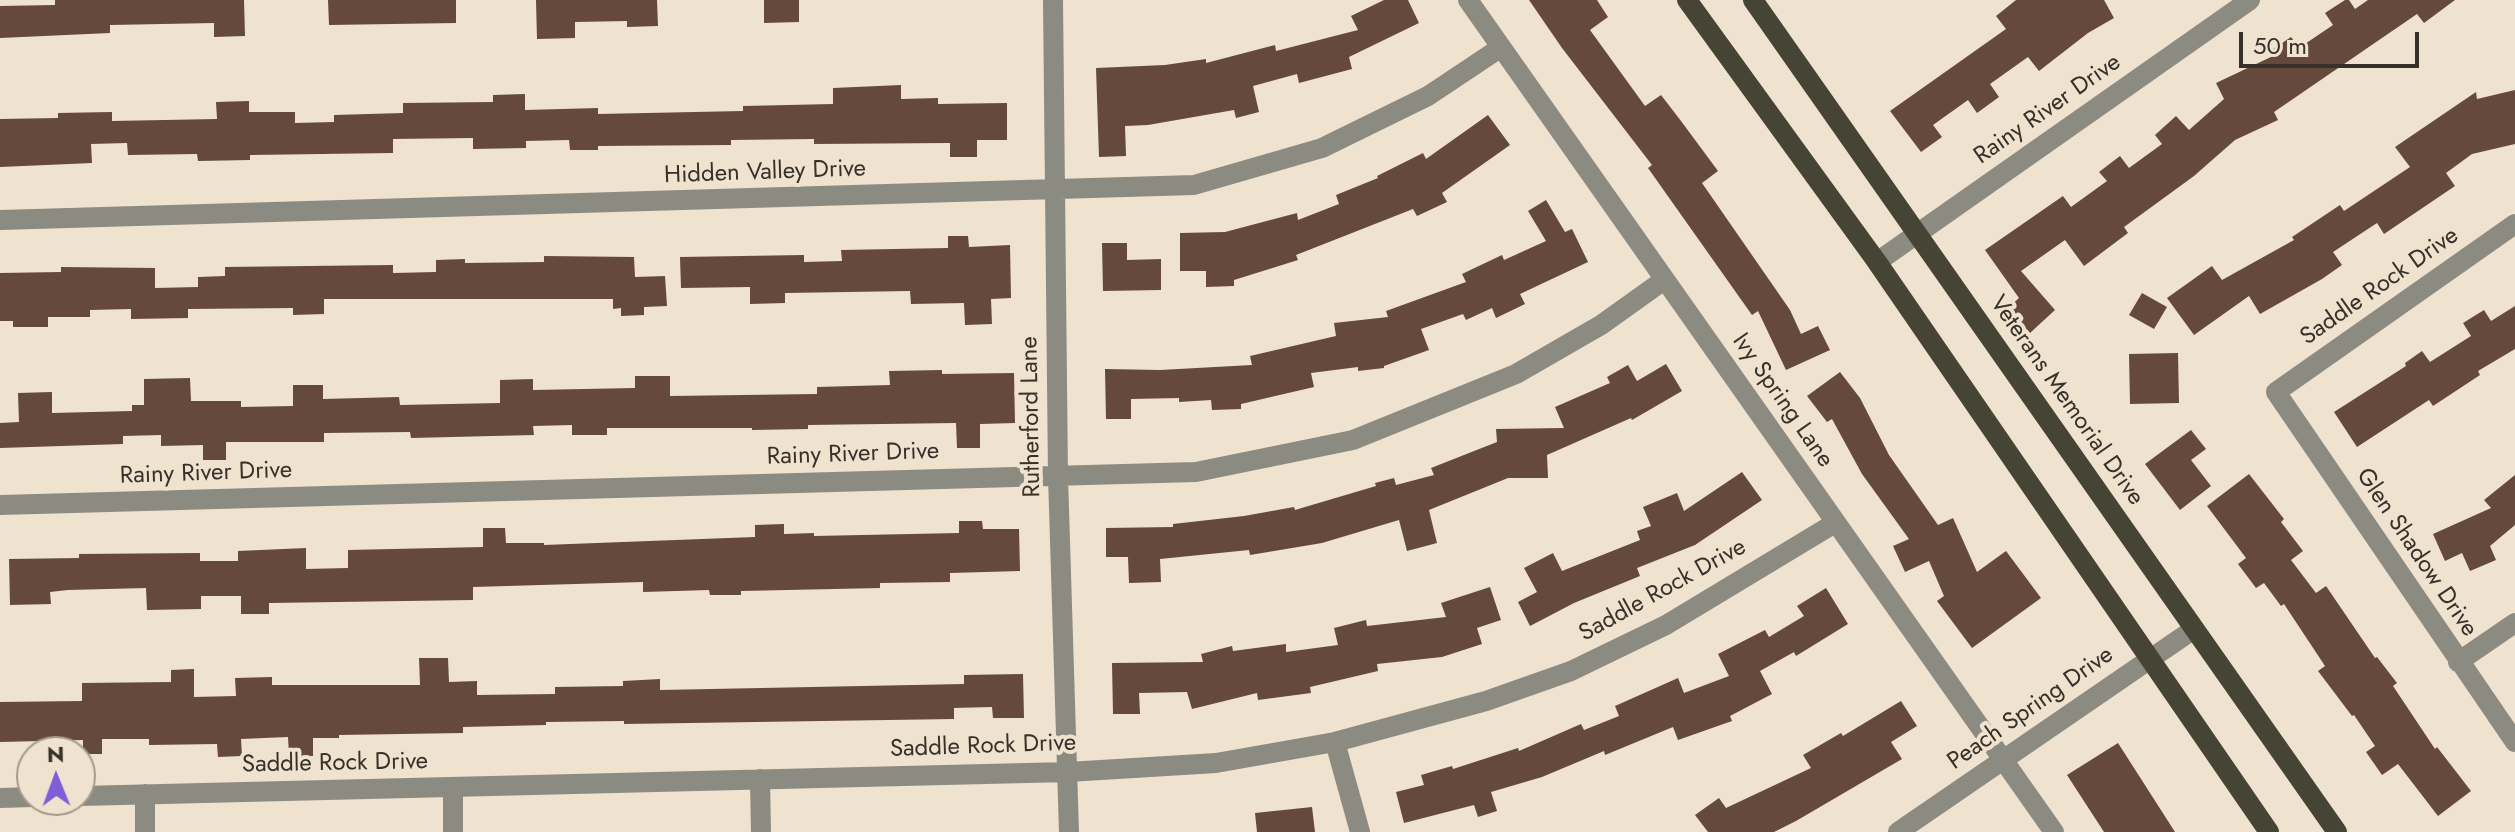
<!DOCTYPE html>
<style>
body{margin:0}
#map{position:relative;width:2515px;height:832px;overflow:hidden;background:#efe2ce;font-family:Jost,sans-serif}
canvas{display:block}
.north{position:absolute;left:16px;top:736px;width:80px;height:80px;box-sizing:border-box;background:#efe2ce;border:2px solid #a59b8c;border-radius:50%;rotate:359deg;font-size:22px;font-weight:700;line-height:32px;text-align:center;color:#37312a}
.north::after{content:'';display:block;margin:auto;width:28px;height:36px;background:#7f5ed8;clip-path:polygon(50% 0,100% 100%,50% 72%,0 100%)}
.scale{position:absolute;left:2239px;top:32px;width:180px;height:36px;box-sizing:border-box;border:4px solid #37312a;border-top:0;padding-left:10px;font-size:24px;line-height:28px;white-space:nowrap;color:#37312a;-webkit-text-stroke:6px #efe2ce;paint-order:stroke}
</style>
<div id="map">
<canvas width="2515" height="832"></canvas>
<div class="north">N</div>
<div class="scale">50 m</div>
</div>
<script>
const context = document.querySelector('canvas').getContext('2d');
context.lineJoin = 'round';
function fill(path, color) {
  context.fillStyle = color;
  context.fill(path, 'evenodd');
}
function shape(rows) {
  const path = new Path2D();
  for (const r of rows) {
    path.moveTo(r[0], r[1]);
    for (let i = 2; i < r.length; i += 2) path.lineTo(r[i], r[i + 1]);
  }
  return path;
}
function trace(path, color, width, dash) {
  context.strokeStyle = color;
  context.lineWidth = width;
  context.lineCap = dash ? 'butt' : 'round';
  context.setLineDash(dash || []);
  context.stroke(path);
}
function write(font, color, halo, rows, align = 'center') {
  context.font = font + ' Jost,sans-serif';
  context.lineWidth = 8;
  context.setLineDash([]);
  context.textBaseline = 'middle';
  context.strokeStyle = halo;
  context.fillStyle = color;
  for (const [text, x, y, turn = 0] of rows) {
    context.save();
    context.translate(x, y);
    context.rotate((+turn || 0) * Math.PI / 180);
    context.textAlign = isNaN(turn) ? turn : align;
    if (halo) context.strokeText(text, 0, 0);
    context.fillText(text, 0, 0);
    context.restore();
  }
}
const building = shape([
 [55,0,244,0,245,36,214,37,214,23,110,25,110,33,0,38,0,6,55,5],
 [328,0,456,0,456,23,329,25],
 [536,0,657,0,658,26,627,27,627,21,575,22,575,38,537,39],
 [764,0,799,0,799,22,764,23],
 [1384,0,1408,0,1419,23,1349,57,1352,69,1299,83,1297,74,1253,86,1259,112,1236,118,1234,110,1148,125,1125,126,1126,156,1099,157,1096,68,1165,65,1206,59,1206,63,1275,45,1276,51,1358,30,1351,16],
 [1529,0,1597,0,1608,17,1590,30,1645,106,1661,95,1681,121,1718,171,1702,183,1790,310,1801,334,1818,326,1830,350,1786,370,1758,311,1752,315,1648,168,1652,165,1562,48],
 [2016,0,2104,0,2114,18,2088,33,2039,71,2028,57,1990,84,1999,97,1977,113,1968,100,1933,125,1942,137,1921,152,1890,111,2006,29,1996,16],
 [2345,0,2349,0,2355,9,2368,0,2455,0,2424,23,2417,14,2274,112,2278,120,2235,140,2194,176,2124,227,2128,233,2084,266,2065,240,2021,271,2055,310,2030,333,2008,308,2019,298,1985,250,2063,196,2071,207,2107,181,2099,172,2120,156,2129,168,2162,144,2155,135,2176,116,2189,130,2224,99,2216,83,2273,56,2270,51,2291,37,2299,48,2333,25,2325,13],
 [901,85,901,99,938,98,938,104,1007,103,1007,140,977,140,977,157,950,157,950,143,814,144,814,139,731,140,731,145,598,146,598,150,570,150,569,140,526,141,526,148,473,149,473,138,393,139,393,153,250,155,250,160,198,161,197,154,128,155,127,143,91,144,92,163,0,167,0,119,58,118,58,113,112,112,112,121,217,119,216,102,249,101,249,112,295,112,295,123,334,122,334,115,403,113,403,103,493,102,493,95,525,94,525,110,598,108,598,114,743,111,743,106,833,104,833,88],
 [2515,90,2515,144,2472,154,2446,173,2455,186,2384,234,2377,223,2333,252,2342,265,2322,279,2260,314,2249,296,2194,335,2167,298,2212,266,2222,280,2294,240,2292,237,2340,205,2344,211,2410,167,2395,147,2476,92,2477,99],
 [1488,115,1510,145,1442,193,1447,202,1417,216,1413,209,1296,255,1298,260,1234,280,1234,286,1206,287,1206,271,1180,271,1180,233,1225,232,1297,213,1298,220,1339,204,1336,195,1378,178,1377,176,1423,153,1426,159],
 [1546,200,1565,232,1572,229,1588,262,1520,294,1525,304,1496,318,1492,308,1466,320,1463,314,1421,329,1429,350,1384,366,1384,368,1358,371,1358,367,1311,373,1314,387,1241,404,1241,409,1212,410,1211,400,1179,402,1179,398,1131,399,1131,419,1106,419,1105,369,1160,370,1252,365,1250,356,1336,336,1334,323,1388,317,1386,311,1466,282,1462,274,1502,255,1504,260,1546,241,1528,211],
 [948,236,968,236,969,247,1010,245,1011,298,991,299,992,324,965,325,964,303,911,304,910,291,785,293,785,303,750,304,750,287,681,288,680,257,804,255,804,262,842,261,841,250,948,248],
 [1102,243,1127,243,1127,260,1161,259,1161,290,1103,291],
 [544,256,634,257,635,277,665,276,667,306,644,307,644,315,621,316,621,308,613,309,613,299,324,299,324,314,293,315,293,308,188,309,188,318,131,319,131,309,90,310,90,317,48,317,48,327,13,327,13,321,0,321,0,273,61,272,61,267,155,268,155,288,198,287,198,277,225,276,225,267,393,265,393,273,436,272,436,260,465,259,465,263,544,262],
 [2142,293,2167,307,2154,329,2129,315],
 [2515,306,2515,349,2478,371,2480,375,2433,406,2429,400,2357,447,2334,412,2406,366,2405,363,2422,351,2430,362,2471,336,2463,323,2484,310,2491,321],
 [2178,353,2179,403,2130,404,2129,354],
 [1666,364,1682,391,1632,420,1631,418,1547,455,1548,478,1508,478,1429,510,1437,543,1407,551,1399,520,1322,543,1250,555,1249,550,1160,559,1161,582,1129,583,1128,557,1106,557,1106,528,1173,527,1173,524,1244,516,1294,507,1295,510,1376,486,1375,483,1394,478,1396,485,1434,475,1431,468,1497,442,1496,429,1564,428,1555,407,1610,383,1607,377,1628,365,1637,381],
 [942,370,942,374,1014,373,1015,423,980,424,980,448,957,448,956,423,808,425,808,429,752,430,752,428,607,428,607,435,572,435,572,425,533,426,534,435,411,438,410,432,324,433,324,442,226,442,226,460,203,460,203,445,161,446,161,435,123,436,123,444,0,448,0,423,19,422,18,393,52,392,52,413,132,411,132,405,144,405,144,379,190,378,191,401,241,401,241,407,293,406,293,385,323,385,323,399,399,397,400,405,500,403,500,380,533,379,533,390,635,388,635,376,670,376,670,396,817,394,817,387,890,385,889,371],
 [1840,372,1860,398,1889,455,1938,525,1953,518,1977,572,2006,551,2041,598,1972,648,1937,601,1944,596,1929,561,1905,572,1893,546,1909,539,1862,474,1832,419,1827,422,1807,396],
 [2191,430,2206,449,2191,460,2211,486,2180,510,2145,464],
 [1742,472,1762,500,1695,545,1637,568,1640,576,1574,603,1530,626,1518,602,1537,592,1524,568,1553,553,1562,571,1640,540,1637,531,1651,526,1643,507,1677,493,1684,511],
 [2249,474,2284,519,2281,522,2303,551,2291,560,2316,593,2326,586,2375,658,2377,657,2397,683,2393,686,2435,749,2437,747,2471,791,2438,816,2398,764,2382,775,2366,752,2375,746,2354,715,2352,716,2318,671,2325,666,2284,604,2281,606,2264,583,2256,588,2238,564,2246,558,2207,506],
 [2515,475,2515,525,2490,546,2496,560,2470,571,2462,553,2445,561,2433,534,2491,508,2484,500],
 [959,521,982,521,983,529,1019,529,1020,571,950,573,950,582,880,583,880,588,741,591,741,595,710,595,709,590,643,592,643,582,473,587,473,600,269,603,269,614,241,614,241,596,201,596,201,609,147,610,146,588,68,590,50,592,51,604,10,605,9,559,79,558,79,554,200,553,200,561,238,561,238,551,306,548,306,569,348,568,348,550,483,547,483,528,505,528,506,543,544,543,544,545,755,537,755,525,784,524,784,534,814,533,814,536,959,533],
 [1490,587,1501,620,1477,628,1482,644,1442,657,1377,664,1378,671,1310,687,1311,693,1258,700,1257,693,1192,709,1187,692,1139,693,1140,714,1113,714,1112,663,1203,662,1201,654,1232,646,1233,651,1286,644,1286,652,1338,645,1334,628,1366,620,1367,626,1446,617,1441,603],
 [1826,588,1848,624,1796,656,1794,652,1760,671,1772,694,1730,716,1732,721,1678,740,1673,727,1605,755,1604,751,1542,777,1491,792,1497,811,1478,817,1474,805,1404,823,1396,792,1424,785,1421,775,1452,766,1453,769,1518,748,1519,751,1581,724,1584,730,1619,716,1615,706,1678,678,1684,693,1729,676,1718,654,1765,630,1769,637,1804,616,1797,606],
 [419,658,448,658,449,682,477,681,477,695,555,694,555,687,623,686,623,681,660,679,660,690,964,684,964,675,1023,674,1024,718,993,718,992,707,954,708,954,719,624,724,624,721,546,722,546,725,463,727,463,733,339,735,339,738,313,738,313,756,289,756,288,737,241,739,242,756,218,757,217,744,149,745,149,739,102,739,102,754,83,754,83,740,0,742,0,702,82,701,82,683,171,682,171,670,194,669,194,697,236,696,235,678,272,677,272,685,420,685],
 [1901,701,1917,726,1891,742,1902,759,1796,821,1774,832,1708,832,1695,815,1719,798,1726,808,1811,768,1803,755,1841,733,1843,736],
 [2118,743,2175,832,2104,832,2067,775],
 [1312,807,1315,832,1257,832,1255,813]
]);
const minor = shape([
 [1053,0,1058,476,1069,832],
 [1468,0,2054,832],
 [0,220,1194,185,1322,148,1428,96,1500,48],
 [2515,224,2276,392,2515,742],
 [1877,262,2250,0],
 [0,505,1196,472,1353,440,1516,374,1601,325,1664,280],
 [2458,662,2515,623],
 [1335,742,1360,832],
 [760,779,761,832],
 [453,788,453,832],
 [80,796,1068,772,1216,763,1335,742,1486,701,1571,671,1666,625,1835,523],
 [0,798,32,797],
 [145,832,145,794],
 [1898,832,2194,629]
]);
const major = shape([
 [1687,0,1877,262,2269,832],
 [1753,0,2337,832]
]);
const streetNames = [
 ["Rainy River Drive",2048,110,-35],
 ["Hidden Valley Drive",765,173,-2],
 ["Saddle Rock Drive",2380,287,-35],
 ["Ivy Spring Lane",1782,401,55],
 ["Veterans Memorial Drive",2066,401,55],
 ["Rutherford Lane",1032,417,-91],
 ["Rainy River Drive",853,455,-2],
 ["Rainy River Drive",206,474,-2],
 ["Glen Shadow Drive",2416,553,56],
 ["Saddle Rock Drive",1663,591,-29],
 ["Peach Spring Drive",2031,709,-35],
 ["Saddle Rock Drive",983,747,-2],
 ["Saddle Rock Drive",335,764,-1]
];
fill(building, '#65493a');
trace(minor, '#8b8b82', 20);
trace(major, '#454435', 20);
write('24px', '#37312a', '#efe2ce', streetNames);
</script>
